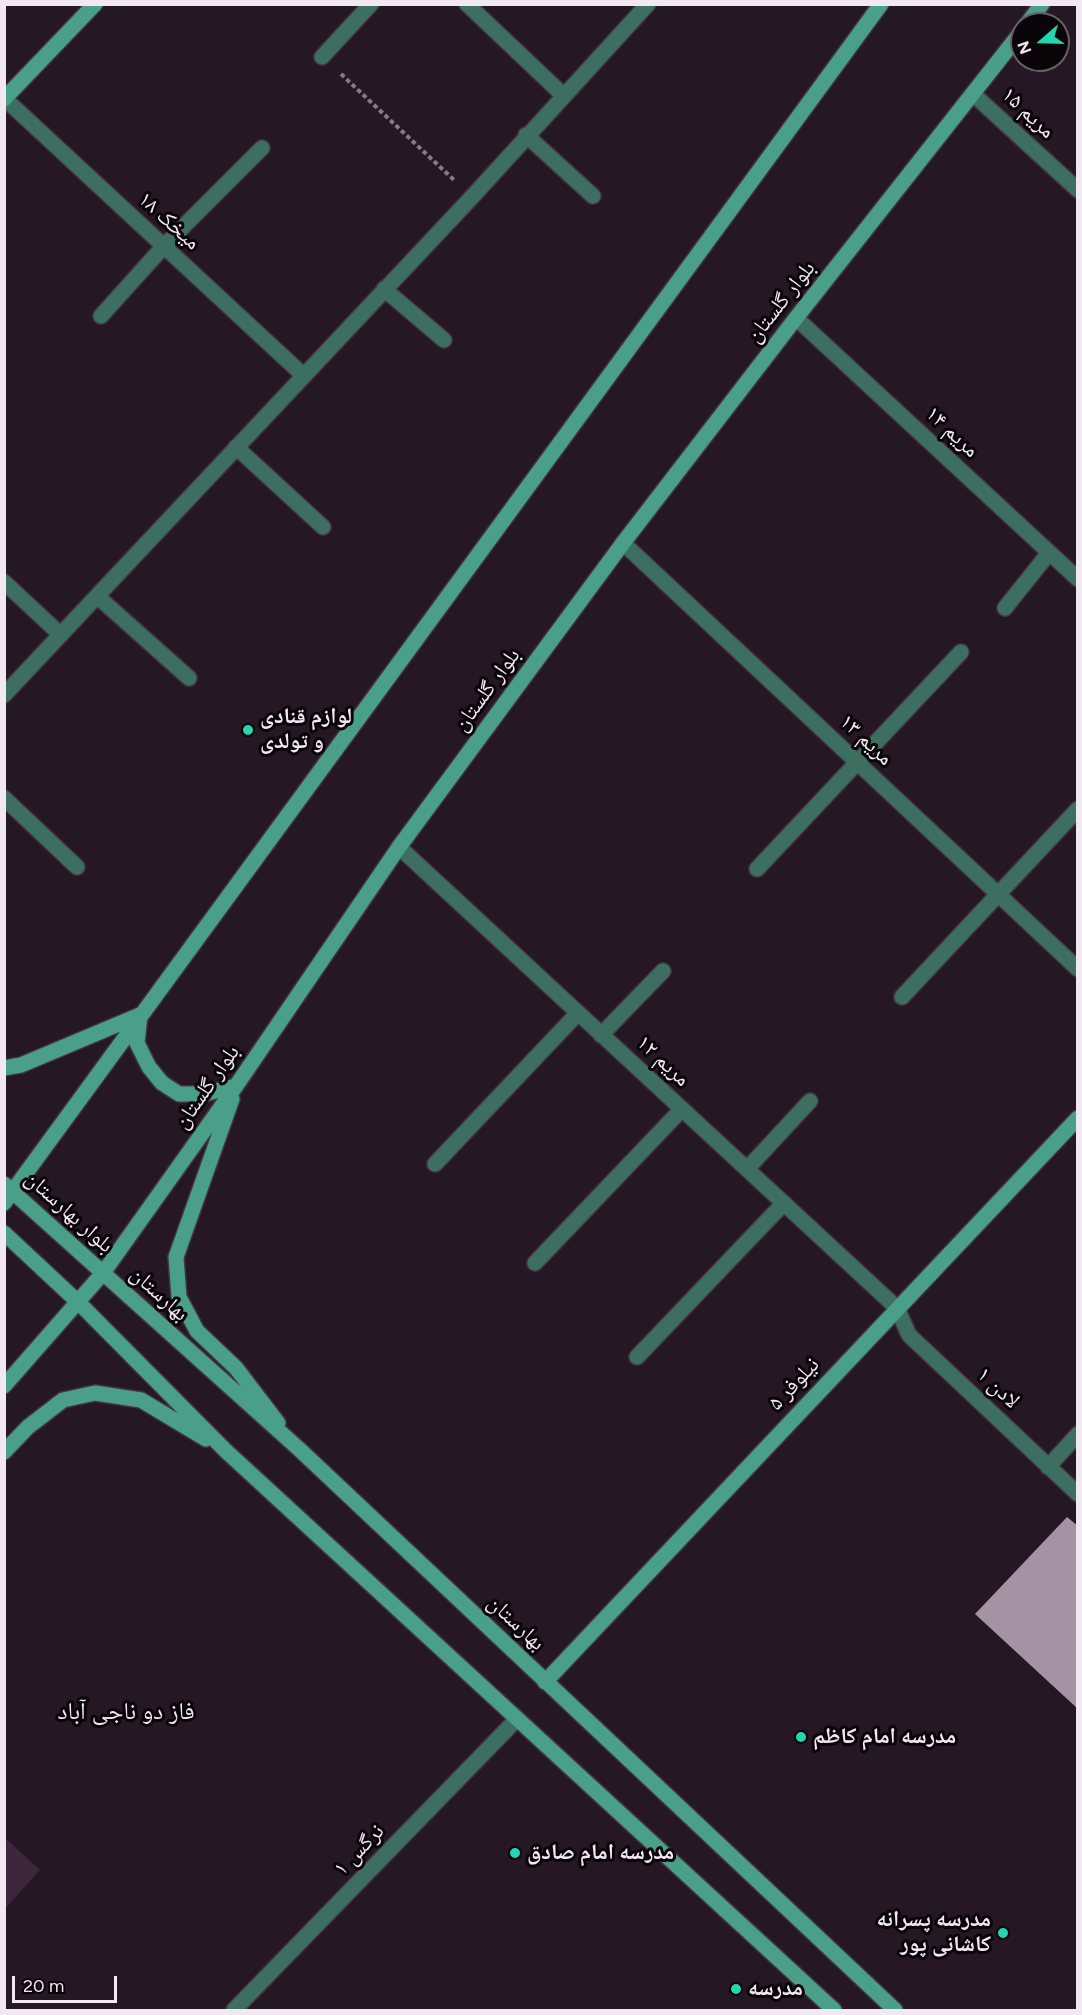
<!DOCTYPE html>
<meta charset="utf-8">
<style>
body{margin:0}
#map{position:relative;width:1082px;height:2015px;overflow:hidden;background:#251723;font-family:Figtree,sans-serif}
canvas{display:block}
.frame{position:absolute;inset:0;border:6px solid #f2e8f1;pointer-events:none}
.north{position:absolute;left:1010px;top:12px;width:60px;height:60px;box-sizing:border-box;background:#0a0509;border:2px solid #676066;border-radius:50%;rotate:250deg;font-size:16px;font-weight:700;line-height:24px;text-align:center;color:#f2e8f1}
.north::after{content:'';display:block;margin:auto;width:21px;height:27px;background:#24d5af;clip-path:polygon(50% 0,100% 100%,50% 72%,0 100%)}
.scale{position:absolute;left:12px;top:1976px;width:105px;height:27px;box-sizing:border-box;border:3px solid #f2e8f1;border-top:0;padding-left:8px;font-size:18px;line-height:21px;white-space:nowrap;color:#f2e8f1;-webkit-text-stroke:4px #0a0509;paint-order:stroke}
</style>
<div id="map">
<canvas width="1082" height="2015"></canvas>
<div class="frame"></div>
<div class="north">N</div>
<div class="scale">20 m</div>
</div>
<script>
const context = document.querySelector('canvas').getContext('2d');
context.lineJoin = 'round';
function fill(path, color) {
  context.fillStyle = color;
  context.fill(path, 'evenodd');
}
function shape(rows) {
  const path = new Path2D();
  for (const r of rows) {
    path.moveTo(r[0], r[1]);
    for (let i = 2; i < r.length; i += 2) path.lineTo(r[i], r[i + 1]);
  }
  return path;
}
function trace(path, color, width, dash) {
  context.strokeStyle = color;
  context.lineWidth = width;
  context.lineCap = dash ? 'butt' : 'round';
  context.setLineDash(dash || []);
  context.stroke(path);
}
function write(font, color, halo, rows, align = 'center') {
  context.font = font + ' Figtree,"Noto Naskh Arabic",sans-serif';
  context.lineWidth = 6;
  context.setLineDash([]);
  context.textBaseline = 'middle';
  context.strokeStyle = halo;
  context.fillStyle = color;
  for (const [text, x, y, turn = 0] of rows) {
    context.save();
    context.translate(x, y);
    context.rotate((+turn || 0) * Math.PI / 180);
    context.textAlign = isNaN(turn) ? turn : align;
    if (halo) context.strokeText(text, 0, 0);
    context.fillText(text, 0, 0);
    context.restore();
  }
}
const green = shape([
 [4,1837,40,1870,5,1909,4,1909]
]);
const building = shape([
 [1067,1517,1078,1526,1078,1709,975,1614]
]);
const path = shape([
 [341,74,454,180]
]);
const street = shape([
 [467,4,563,95],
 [322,57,371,4],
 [973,94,1078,190],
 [4,98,303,375],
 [526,135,593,196],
 [384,289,444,340],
 [101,316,164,246,262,148],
 [796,318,1078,579],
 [236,447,323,527],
 [623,543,1078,969],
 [4,582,61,635],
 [97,596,189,678],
 [1005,608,1049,553],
 [4,695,472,197,648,4],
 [4,798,77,867],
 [399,847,897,1308,909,1335,1078,1494],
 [757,869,961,652],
 [902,997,1078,809],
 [601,1035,663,971],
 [435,1164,578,1013],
 [747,1169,810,1101],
 [535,1263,682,1109],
 [637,1357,784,1203],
 [1048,1467,1078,1434],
 [234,2010,516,1720]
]);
const secondary = shape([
 [1027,24,1042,4],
 [4,99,95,4],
 [4,1068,21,1065,140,1015,137,1043,149,1067,162,1083,179,1094,204,1094,236,1086],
 [232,1099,176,1257,179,1297,197,1331,236,1368,278,1423],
 [4,1184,299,1449,895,2010],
 [4,1203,881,4],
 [4,1233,78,1302,226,1451,834,2010],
 [4,1386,103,1273,236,1086,399,847,623,543,796,318,1022,31],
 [4,1452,28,1427,63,1400,95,1393,141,1400,206,1439],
 [545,1682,1078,1118]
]);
const markers = [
 [248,730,6,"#24d5af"],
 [801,1737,6,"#24d5af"],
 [515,1853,6,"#24d5af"],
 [1003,1933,6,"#24d5af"],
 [736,1989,6,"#24d5af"]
];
const streetNames = [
 ["مریم ۱۵",1028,113,43],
 ["میخک ۱۸",169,221,42],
 ["بلوار گلستان",781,302,-52],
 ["مریم ۱۴",952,432,43],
 ["بلوار گلستان",487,690,-54],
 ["مریم ۱۳",866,740,43],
 ["مریم ۱۲",663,1061,43],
 ["بلوار گلستان",207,1087,-55],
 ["بلوار بهارستان",69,1212,42],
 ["بهارستان",159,1294,42],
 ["نیلوفر ۵",794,1384,-47],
 ["لادن ۱",998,1388,43],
 ["بهارستان",516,1623,43],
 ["نرگس ۱",359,1850,-46]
];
const poiNames = [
 ["لوازم قنادی",260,717],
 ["و تولدی",260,742],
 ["مدرسه امام کاظم",813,1737],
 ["مدرسه امام صادق",527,1853],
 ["مدرسه پسرانه",991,1920,"right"],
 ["کاشانی پور",991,1945,"right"],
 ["مدرسه",748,1989]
];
const neighbourhoodNames = [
 ["فاز دو ناجی آباد",126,1712]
];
fill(green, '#3f263c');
fill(building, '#a593a3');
trace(street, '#423440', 18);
trace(secondary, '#423440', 18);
trace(path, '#877b86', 4, [4.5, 3]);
trace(street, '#3c6f60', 15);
trace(secondary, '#499f87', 15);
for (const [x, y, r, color] of markers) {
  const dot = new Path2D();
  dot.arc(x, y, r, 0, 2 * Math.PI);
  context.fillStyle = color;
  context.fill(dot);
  trace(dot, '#0a0509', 2);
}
write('22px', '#f2e8f1', '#0a0509', streetNames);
write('bold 22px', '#f2e8f1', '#0a0509', poiNames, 'left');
write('24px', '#f2e8f1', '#0a0509', neighbourhoodNames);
</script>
